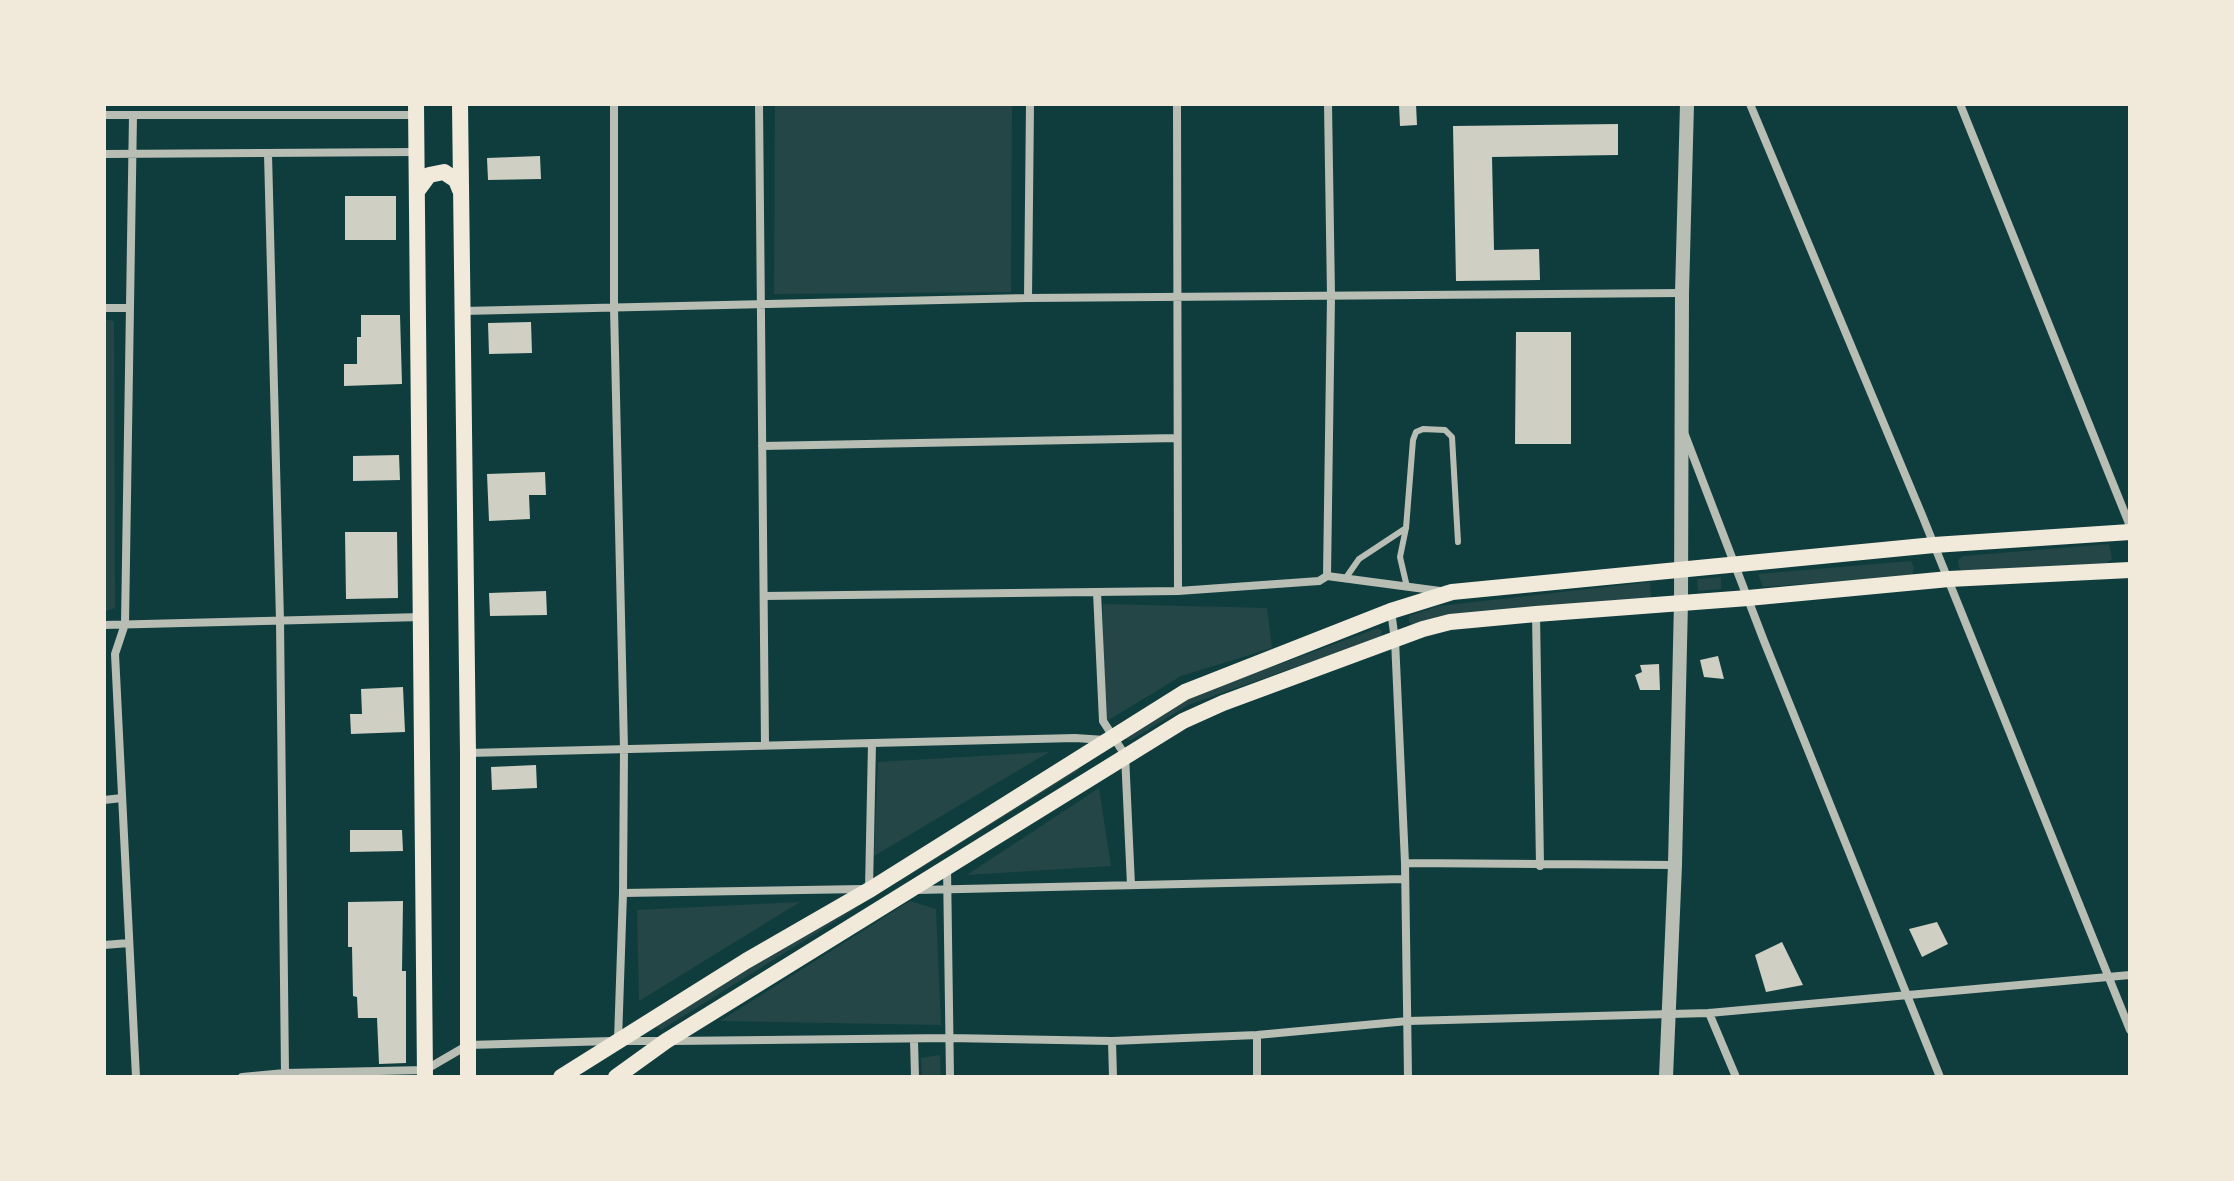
<!DOCTYPE html>
<style>
body{margin:0}
#map{position:relative;width:2234px;height:1181px;overflow:hidden;background:#0f3d3e;font-family:Helvetica,sans-serif}
canvas{display:block}
.frame{position:absolute;inset:0;border:106px solid #f1e9da;pointer-events:none}
</style>
<div id="map">
<canvas width="2234" height="1181"></canvas>
<div class="frame"></div>
</div>
<script>
const context = document.querySelector('canvas').getContext('2d');
context.lineJoin = 'round';
function fill(path, color) {
  context.fillStyle = color;
  context.fill(path, 'evenodd');
}
function shape(rows) {
  const path = new Path2D();
  for (const r of rows) {
    path.moveTo(r[0], r[1]);
    for (let i = 2; i < r.length; i += 2) path.lineTo(r[i], r[i + 1]);
  }
  return path;
}
function trace(path, color, width, dash) {
  context.strokeStyle = color;
  context.lineWidth = width;
  context.lineCap = dash ? 'butt' : 'round';
  context.setLineDash(dash || []);
  context.stroke(path);
}
const green = shape([
 [775,104,1012,104,1011,292,774,294],
 [104,319,114,321,115,608,104,612],
 [2109,544,2112,559,2107,563,1963,573,1959,567,1958,560,1963,556],
 [1911,561,1914,568,1912,576,1763,587,1758,574],
 [1721,577,1721,589,1698,591,1697,579],
 [1650,582,1651,598,1414,625,1409,622,1409,616,1439,606],
 [1103,604,1267,608,1272,648,1181,676,1107,721,1103,717],
 [1378,628,1382,631,1381,637,1188,705,1131,740,1119,738,1177,702],
 [1049,752,874,856,878,762],
 [1080,765,1079,770,900,881,895,880],
 [1099,788,1111,866,967,875],
 [851,901,855,905,855,909,661,1030,656,1027],
 [910,901,936,909,941,1025,720,1021],
 [800,902,639,1001,637,910],
 [940,1055,941,1077,922,1077,921,1058]
]);
const building = shape([
 [1399,104,1416,104,1417,125,1400,126],
 [1618,124,1618,155,1492,157,1494,250,1539,249,1540,280,1456,281,1453,126],
 [540,156,541,179,488,180,487,158],
 [345,196,396,196,396,240,345,240],
 [361,315,400,315,402,384,344,386,344,364,357,364,357,337,361,337],
 [531,322,532,353,489,354,488,323],
 [1516,332,1571,332,1571,444,1515,444],
 [399,455,400,480,353,481,353,456],
 [545,472,546,495,529,495,530,519,489,521,487,474],
 [345,532,397,532,398,598,346,599],
 [546,591,547,615,490,616,489,593],
 [1718,656,1724,679,1704,677,1700,660],
 [1659,664,1660,690,1640,690,1635,675,1642,672,1640,665],
 [403,687,405,732,351,734,350,714,362,714,361,689],
 [536,765,537,788,492,790,491,767],
 [350,830,402,830,403,851,350,852],
 [403,901,402,971,406,971,406,1063,379,1064,377,1018,358,1018,357,997,353,996,352,947,348,947,348,902],
 [1937,922,1948,944,1922,957,1909,929],
 [1782,942,1803,985,1766,992,1755,955]
]);
const service = shape([
 [1345,579,1359,559,1406,528],
 [1407,587,1400,557,1406,528,1413,440,1416,432,1423,429,1445,430,1452,437,1458,542]
]);
const minor = shape([
 [614,104,614,308,624,749,623,893,618,1040],
 [759,104,765,745],
 [1177,104,1178,591],
 [1750,104,1922,515,2130,1030],
 [1960,104,2130,526],
 [104,115,416,115],
 [133,115,125,624,115,654,136,1077],
 [104,154,416,152],
 [268,154,280,621,285,1073,282,1075],
 [1028,298,1030,104],
 [104,308,130,308],
 [463,311,1028,298,1682,293],
 [1685,435,1764,641,1940,1077],
 [762,446,1177,438],
 [1327,576,1331,296,1328,104],
 [1097,592,1103,721,1125,755,1131,885],
 [764,596,1178,591,1319,581,1327,576,1440,591],
 [1391,611,1395,640,1405,863,1408,1077],
 [1536,614,1540,866],
 [104,625,422,617],
 [468,753,1075,738,1105,740],
 [104,800,122,798],
 [1405,863,1675,865],
 [947,867,950,1077],
 [869,889,872,743],
 [917,890,1404,879],
 [623,893,863,889],
 [104,945,129,943],
 [1709,1013,1736,1077],
 [1257,1035,1257,1077],
 [914,1040,915,1077],
 [625,1041,660,1041],
 [673,1041,949,1038,1112,1041,1257,1035,1408,1021,1709,1013,2130,975],
 [1112,1041,1113,1077],
 [242,1077,285,1073,425,1070,468,1045,612,1041]
]);
const tertiary = shape([
 [1666,1077,1675,865,1681,602,1682,293,1687,104]
]);
const secondary = shape([
 [416,104,425,1077],
 [460,104,468,753,468,1077],
 [418,190,429,175,444,172,456,180,460,190],
 [561,1077,746,961,871,889,1185,692,1391,611,1452,592,1934,545,2130,532],
 [616,1077,666,1041,1183,721,1223,703,1423,629,1450,622,1536,614,1748,598,1949,579,2130,570]
]);
fill(green, '#244646');
fill(building, '#cfcfc3');
trace(service, '#b8beb3', 6);
trace(minor, '#b8beb3', 8);
trace(tertiary, '#b8beb3', 14);
trace(secondary, '#f1e9da', 16);
</script>
